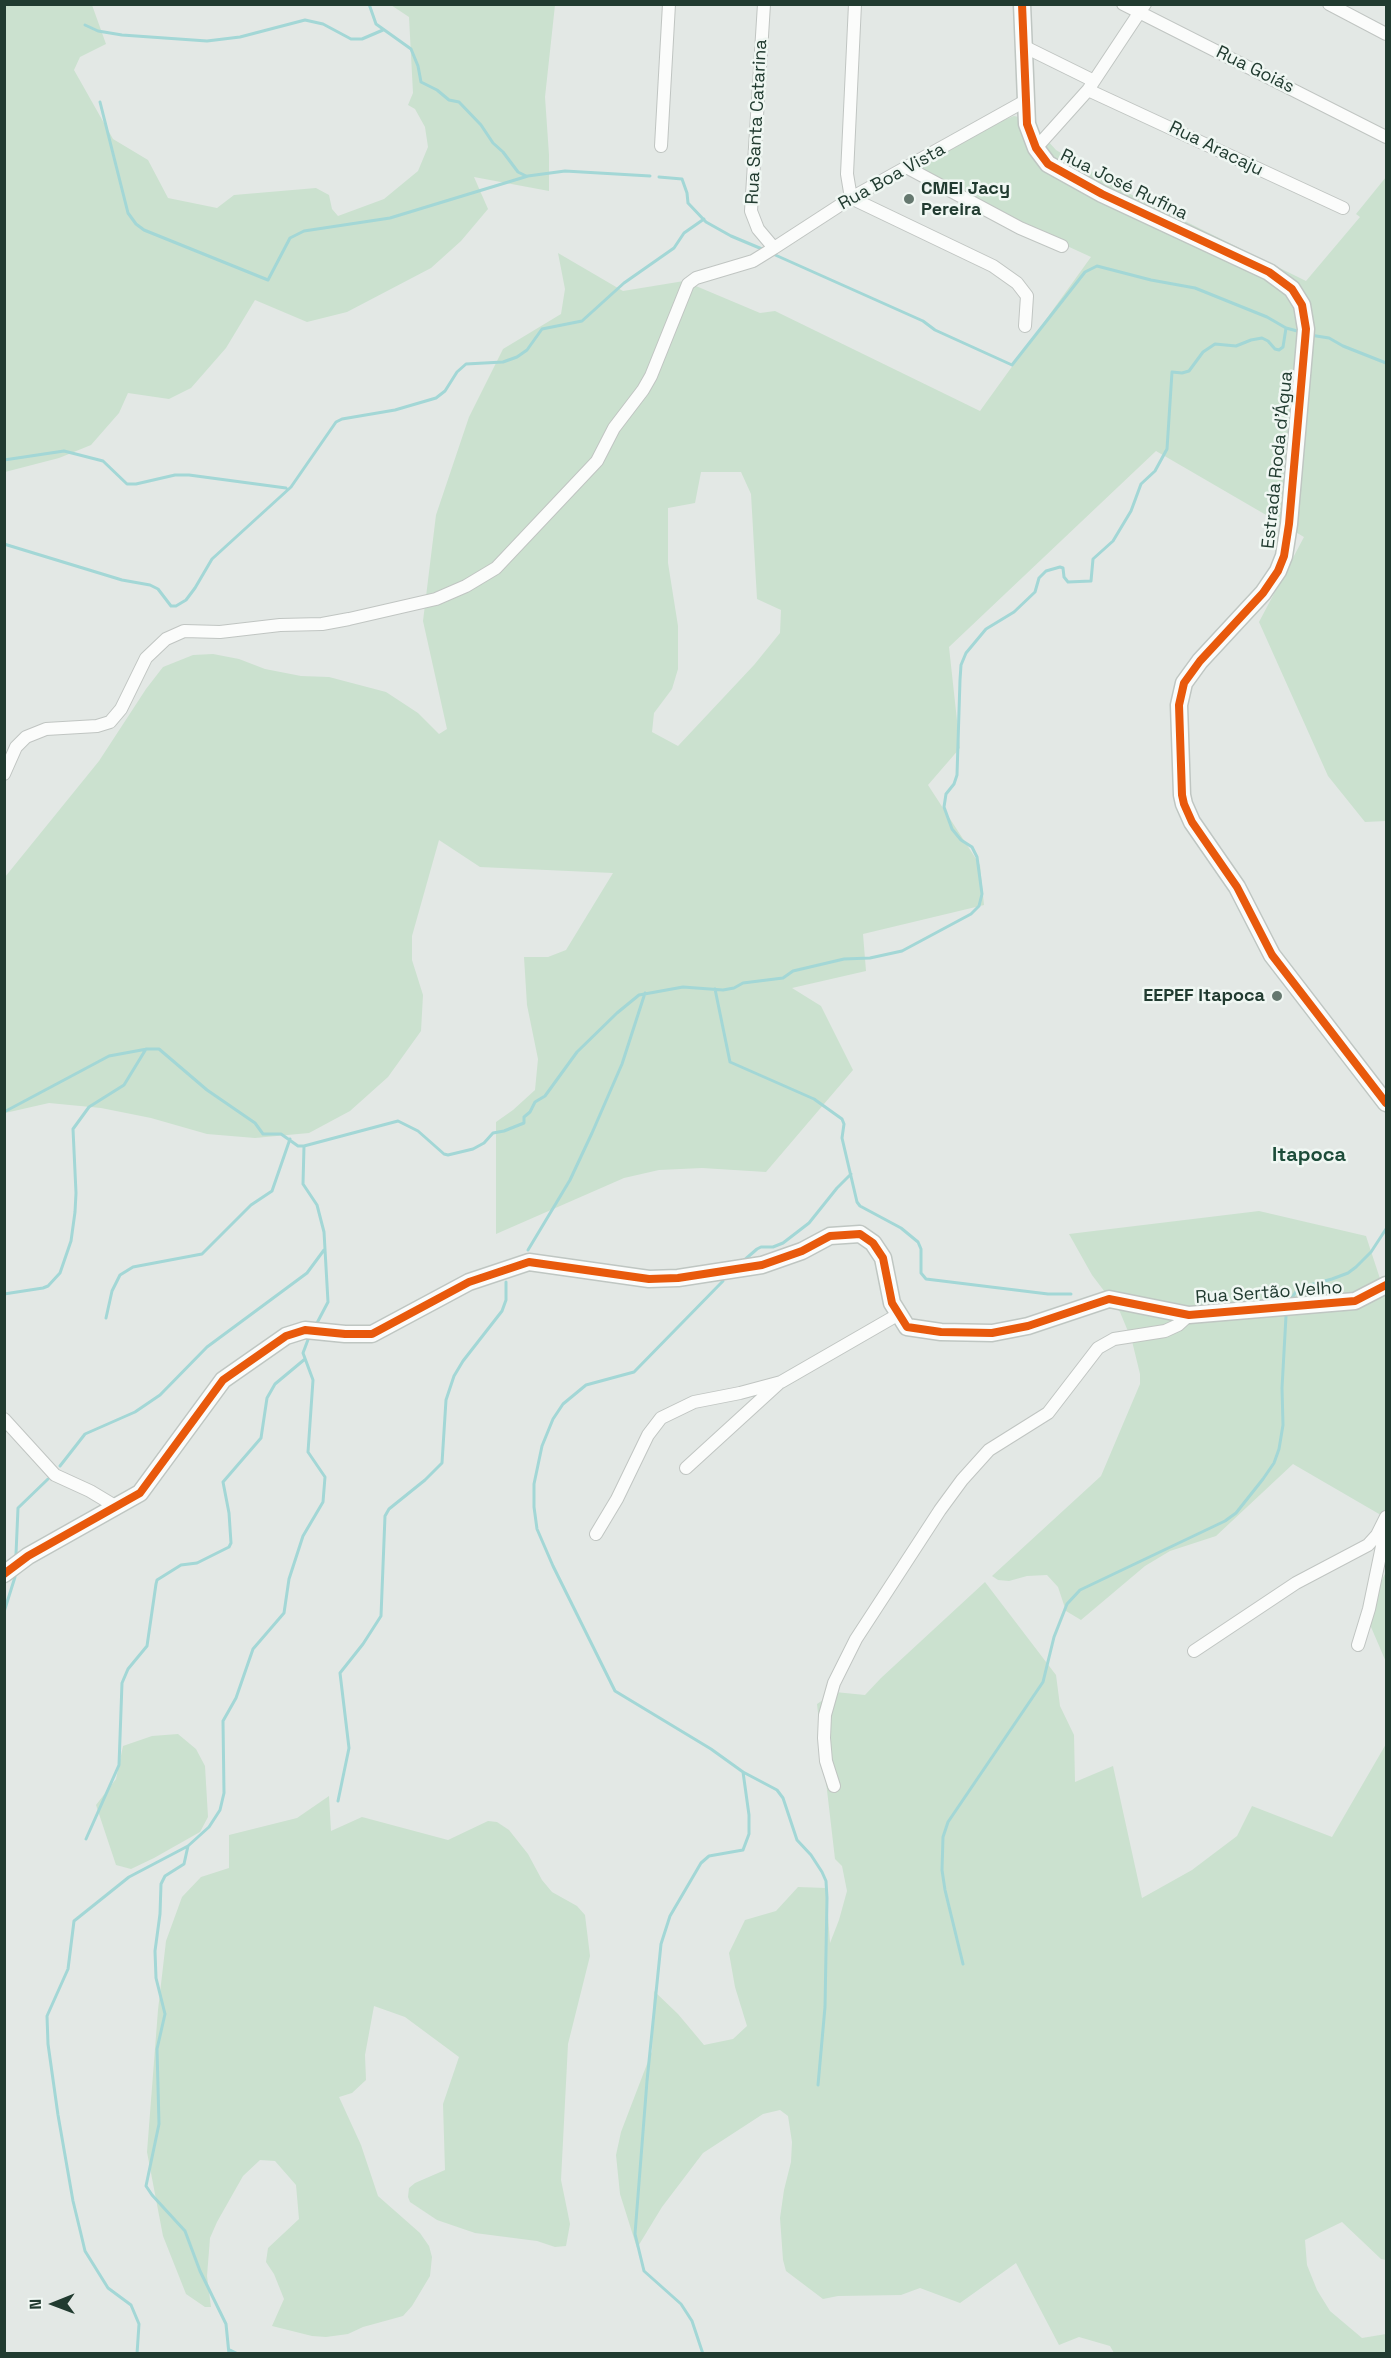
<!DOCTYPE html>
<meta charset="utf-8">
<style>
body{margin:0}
#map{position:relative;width:1391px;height:2358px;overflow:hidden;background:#e3e8e5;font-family:"Space Grotesk",sans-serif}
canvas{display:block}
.frame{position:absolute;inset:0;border:6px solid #213b30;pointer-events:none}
.north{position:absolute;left:24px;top:2274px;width:60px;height:60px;-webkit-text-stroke:4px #f0f7f3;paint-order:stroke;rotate:269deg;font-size:16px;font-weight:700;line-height:24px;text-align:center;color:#213b30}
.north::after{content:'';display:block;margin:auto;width:21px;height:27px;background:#213b30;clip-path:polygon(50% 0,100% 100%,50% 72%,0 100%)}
</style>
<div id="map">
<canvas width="1391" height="2358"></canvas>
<div class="frame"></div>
<div class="north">N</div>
</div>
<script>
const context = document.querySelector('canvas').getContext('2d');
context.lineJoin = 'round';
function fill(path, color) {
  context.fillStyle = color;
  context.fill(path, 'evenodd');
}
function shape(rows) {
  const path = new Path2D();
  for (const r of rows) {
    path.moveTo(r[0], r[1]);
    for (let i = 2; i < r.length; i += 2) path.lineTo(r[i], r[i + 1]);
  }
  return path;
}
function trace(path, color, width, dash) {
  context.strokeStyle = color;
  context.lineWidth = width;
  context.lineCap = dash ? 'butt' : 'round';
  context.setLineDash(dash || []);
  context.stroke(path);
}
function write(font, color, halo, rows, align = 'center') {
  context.font = font + ' "Space Grotesk",sans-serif';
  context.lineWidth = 5;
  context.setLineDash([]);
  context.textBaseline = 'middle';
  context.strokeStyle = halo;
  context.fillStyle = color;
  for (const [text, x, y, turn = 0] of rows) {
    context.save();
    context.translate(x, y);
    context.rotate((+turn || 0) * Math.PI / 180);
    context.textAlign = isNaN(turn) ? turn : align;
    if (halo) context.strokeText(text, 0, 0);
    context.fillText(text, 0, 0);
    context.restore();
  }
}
const green = shape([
 [5,4,92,5,106,44,80,57,74,70,113,139,148,160,168,198,217,208,234,195,316,188,329,195,332,209,338,216,384,199,418,171,428,147,425,127,415,109,408,105,413,93,409,17,391,5,555,5,545,97,549,155,549,191,474,177,488,209,461,241,431,268,347,312,307,322,255,300,226,348,191,388,169,399,128,393,119,413,91,445,59,458,5,472],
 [1014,116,1028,119,1056,150,1126,192,1306,281,1360,217,1356,214,1386,177,1386,821,1365,822,1328,776,1259,622,1304,537,1156,451,949,647,960,748,928,785,980,865,984,905,863,934,866,971,792,988,821,1006,853,1070,766,1172,702,1168,659,1170,624,1178,496,1234,496,1122,513,1110,535,1090,538,1059,527,1005,524,957,548,957,566,950,613,873,480,867,439,840,412,936,412,960,423,995,421,1031,388,1077,350,1111,309,1133,255,1138,207,1134,151,1118,101,1108,49,1103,5,1113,5,877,99,761,146,689,163,667,193,655,213,654,239,659,265,669,301,676,329,677,386,692,418,713,439,734,447,729,423,621,436,515,469,417,503,349,561,314,565,289,558,253,623,291,684,281,760,313,775,311,980,411,1091,257,911,174,965,135],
 [701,472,741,472,751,494,757,599,781,610,780,633,754,665,678,746,652,732,654,713,672,689,678,669,678,626,668,563,668,508,695,503],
 [1259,1211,1366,1236,1386,1297,1386,1518,1293,1464,1216,1536,1170,1551,1145,1566,1081,1620,1066,1611,1058,1587,1047,1575,1027,1576,1009,1581,998,1580,992,1576,1101,1476,1140,1384,1140,1374,1132,1341,1120,1312,1092,1275,1069,1234],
 [1386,1572,1386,1662,1368,1620,1374,1595],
 [985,1582,1056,1675,1060,1706,1074,1735,1075,1782,1113,1766,1142,1898,1192,1870,1237,1836,1252,1806,1332,1837,1386,1744,1386,2260,1381,2259,1342,2222,1305,2240,1307,2265,1317,2290,1330,2311,1362,2338,1386,2334,1386,2353,1114,2353,1110,2346,1079,2337,1059,2345,1016,2263,960,2303,920,2288,901,2295,838,2296,823,2299,786,2271,783,2260,780,2218,784,2190,791,2162,792,2142,788,2116,780,2110,763,2114,703,2153,662,2207,637,2248,620,2194,616,2155,621,2132,652,2051,654,1991,678,2014,704,2045,733,2039,747,2026,735,1987,729,1953,745,1920,776,1911,798,1887,826,1888,830,1943,839,1920,847,1891,842,1866,835,1859,817,1704,835,1692,865,1695,881,1678],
 [178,1734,196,1749,205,1766,208,1817,200,1832,154,1858,131,1869,116,1865,96,1805,116,1779,123,1746,152,1736],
 [329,1796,331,1831,362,1817,448,1840,488,1821,497,1822,509,1830,528,1854,542,1880,552,1892,577,1906,585,1915,590,1956,568,2044,561,2180,570,2224,566,2246,555,2247,537,2241,475,2233,437,2220,410,2202,408,2197,409,2188,415,2183,445,2170,443,2104,459,2057,405,2017,374,2006,365,2055,366,2080,352,2093,339,2097,361,2145,378,2196,420,2233,429,2246,432,2257,430,2276,412,2306,403,2316,363,2327,348,2334,326,2337,312,2336,272,2326,284,2299,274,2274,266,2262,268,2248,299,2219,296,2185,275,2161,260,2160,243,2176,217,2222,210,2238,207,2276,211,2307,205,2307,186,2294,163,2236,147,2152,158,2010,166,1941,182,1897,201,1877,229,1868,229,1835,297,1818]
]);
const stream = shape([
 [369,4,376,24,411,49,418,66,421,82,437,90,449,100,459,102,481,125,493,143,503,152,518,172,526,176],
 [85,25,98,31,122,35,207,41,240,37,305,20,323,24,351,39,362,39,383,30],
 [100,102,128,213,136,224,144,230,268,280,290,238,304,231,390,218,528,176,565,171,650,176],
 [659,177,682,179,687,193,688,203,706,222,731,236,762,249],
 [773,254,923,321,935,330,1012,365,1085,272,1097,266,1151,280,1195,288,1267,317,1286,328,1301,332],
 [1310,335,1329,338,1343,346,1386,363],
 [4,460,64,451,103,461,127,484,136,484,175,475,189,475,286,488],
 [4,544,122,580,150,585,158,589,171,606,176,606,186,600,195,588,212,559,291,487,336,422,342,419,395,410,436,398,445,391,457,372,466,364,503,362,517,357,527,350,542,329,582,321,624,283,674,248,684,233,704,219],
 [715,989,730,1062,814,1099,842,1119,844,1124,842,1138,857,1202,860,1206,901,1228,918,1242,921,1249,921,1273,926,1279,1048,1294,1071,1294],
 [4,1112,109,1056,147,1049,159,1049,207,1090,255,1123,263,1134,281,1134,298,1146,304,1146,398,1121,418,1131,444,1154,448,1155,473,1149,484,1143,493,1133,504,1131,524,1123,524,1117,530,1112,535,1102,545,1096,577,1052,617,1013,639,995,683,987,723,990,734,988,743,983,783,978,793,971,844,959,870,958,902,951,971,914,979,906,982,894,977,857,972,847,961,840,952,829,944,807,946,794,954,784,957,775,960,680,961,665,966,653,986,629,1014,612,1035,592,1039,578,1046,571,1060,567,1063,568,1064,577,1068,582,1091,581,1093,559,1113,541,1131,511,1141,484,1155,471,1167,449,1172,372,1182,373,1189,371,1203,352,1215,344,1236,346,1251,340,1262,338,1268,341,1275,349,1279,350,1283,347,1286,328],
 [304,1146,303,1184,317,1205,324,1232,328,1302,317,1323],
 [528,1250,570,1180,592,1133,622,1064,645,993],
 [742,1262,757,1249,761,1247,773,1247,783,1243,809,1223,837,1188,851,1174],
 [723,1281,634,1372,586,1385,563,1404,553,1419,542,1446,534,1484,534,1507,537,1529,553,1566,615,1691,711,1749,743,1772,777,1790,783,1798,797,1840,811,1855,822,1872,826,1881,827,1898,825,2007,818,2085],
 [4,1294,43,1288,48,1286,60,1273,71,1241,75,1212,76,1193,73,1129,89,1107,124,1085,146,1049],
 [1290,1301,1297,1290,1302,1287,1332,1279,1348,1273,1356,1267,1371,1252,1386,1229],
 [106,1318,112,1291,120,1275,133,1267,202,1254,251,1205,272,1191,290,1139],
 [60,1466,85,1434,135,1412,160,1395,207,1347,307,1273,324,1250],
 [16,1554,18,1508,48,1479],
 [4,1612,15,1577],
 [338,1801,349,1748,340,1673,363,1644,381,1616,385,1516,389,1509,425,1480,442,1463,446,1400,454,1376,463,1361,502,1311,506,1300,506,1282],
 [86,1839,119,1765,122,1683,128,1669,147,1646,156,1584,157,1580,181,1565,197,1563,229,1547,231,1543,229,1513,223,1482,261,1438,267,1398,275,1384,305,1359],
 [188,1846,184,1864,165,1876,161,1884,160,1914,155,1951,156,1978,165,2014,157,2049,159,2124,146,2186,152,2195,185,2231,200,2271,226,2324,229,2354],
 [963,1964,945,1890,942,1870,943,1837,948,1822,1043,1682,1054,1637,1067,1604,1080,1590,1225,1521,1236,1513,1263,1479,1274,1463,1279,1449,1283,1425,1282,1388,1286,1316],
 [230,2350,238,2354],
 [137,2354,139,2324,131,2305,108,2288,85,2251,81,2234,73,2201,58,2115,48,2044,47,2016,68,1969,74,1921,129,1877,188,1846,209,1827,220,1810,224,1793,223,1721,236,1698,253,1649,284,1613,289,1579,303,1536,323,1502,325,1477,308,1452,313,1380,303,1353,309,1337],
 [703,2354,692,2321,681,2304,644,2271,635,2234,647,2081,661,1944,670,1916,701,1863,709,1856,743,1850,749,1834,749,1815,743,1772]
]);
const street = shape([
 [764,4,751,211,758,229,774,248,851,198,1025,101],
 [855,4,847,174,851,198,993,266,1017,283,1027,296,1025,326],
 [1123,4,1386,137],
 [1329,4,1386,34],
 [1023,46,1094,81],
 [1088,90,1343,208],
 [661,146,669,4],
 [1036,148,1088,90,1145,4],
 [908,168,1020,228,1062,246],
 [4,774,16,747,26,737,46,729,97,726,110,722,121,709,146,658,166,639,184,631,220,632,280,625,322,624,349,619,436,599,466,586,496,568,597,461,614,428,643,390,651,376,688,284,696,278,753,261,774,248],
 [4,1419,55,1475,90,1491,115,1506],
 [686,1468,778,1384],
 [596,1534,617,1499,648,1435,661,1418,694,1402,740,1393,781,1382,899,1314],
 [1358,1645,1369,1609,1386,1527],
 [1194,1651,1296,1583,1368,1545,1377,1535,1386,1517],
 [834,1786,826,1761,824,1738,825,1715,834,1683,856,1639,940,1510,962,1480,989,1450,1048,1413,1098,1348,1114,1339,1165,1331,1178,1325,1189,1315]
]);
const secondary = shape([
 [1022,4,1027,124,1036,148,1048,164,1102,194,1269,272,1292,289,1302,305,1306,329,1305,341,1289,524,1284,556,1278,571,1263,593,1200,661,1184,683,1179,705,1182,795,1184,804,1192,822,1237,887,1272,955,1386,1103],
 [4,1574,28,1556,140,1493,223,1380,286,1336,305,1330,345,1334,372,1334,469,1282,529,1262,649,1279,678,1278,762,1265,802,1251,830,1236,860,1234,873,1243,883,1258,892,1303,907,1327,941,1332,992,1333,1028,1326,1109,1299,1189,1315,1355,1301,1386,1285]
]);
const cycleway = shape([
 [1022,4,1027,124,1036,148,1048,164,1102,194,1269,272,1292,289,1302,305,1306,329,1305,341,1289,524,1284,556,1278,571,1263,593,1200,661,1184,683,1179,705,1182,795,1184,804,1192,822,1237,887,1272,955,1386,1103],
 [4,1574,28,1556,140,1493,223,1380,286,1336,305,1330,345,1334,372,1334,469,1282,529,1262,649,1279,678,1278,762,1265,802,1251,830,1236,860,1234,873,1243,883,1258,892,1303,907,1327,941,1332,992,1333,1028,1326,1109,1299,1189,1315,1355,1301,1386,1285]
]);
const markers = [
 [909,199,6,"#65786f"],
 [1277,996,6,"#65786f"]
];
const streetNames = [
 ["Rua Goiás",1255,70,26],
 ["Rua Santa Catarina",757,122,-87],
 ["Rua Aracaju",1216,149,26],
 ["Rua Boa Vista",892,177,-29],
 ["Rua José Rufina",1124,185,26],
 ["Estrada Roda d'Água",1278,460,-84],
 ["Rua Sertão Velho",1269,1293,-4]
];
const poiNames = [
 ["CMEI Jacy",921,189],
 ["Pereira",921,210],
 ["EEPEF Itapoca",1265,996,"right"]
];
const neighbourhoodNames = [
 ["Itapoca",1309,1156]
];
fill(green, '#cbe1cf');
trace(stream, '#a3d7d6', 3);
trace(street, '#c0c5c2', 14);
trace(secondary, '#bfc6c2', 19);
trace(street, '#fbfcfb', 12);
trace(secondary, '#fbfcfb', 16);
trace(cycleway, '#e8590c', 8);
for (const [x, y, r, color] of markers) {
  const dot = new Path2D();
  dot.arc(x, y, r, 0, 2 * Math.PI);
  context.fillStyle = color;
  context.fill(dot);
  trace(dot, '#f0f7f3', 2);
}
write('18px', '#213b30', '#f0f7f3', streetNames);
write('bold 18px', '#213b30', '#f0f7f3', poiNames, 'left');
write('bold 20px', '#1d4d3a', '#f0f7f3', neighbourhoodNames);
</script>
